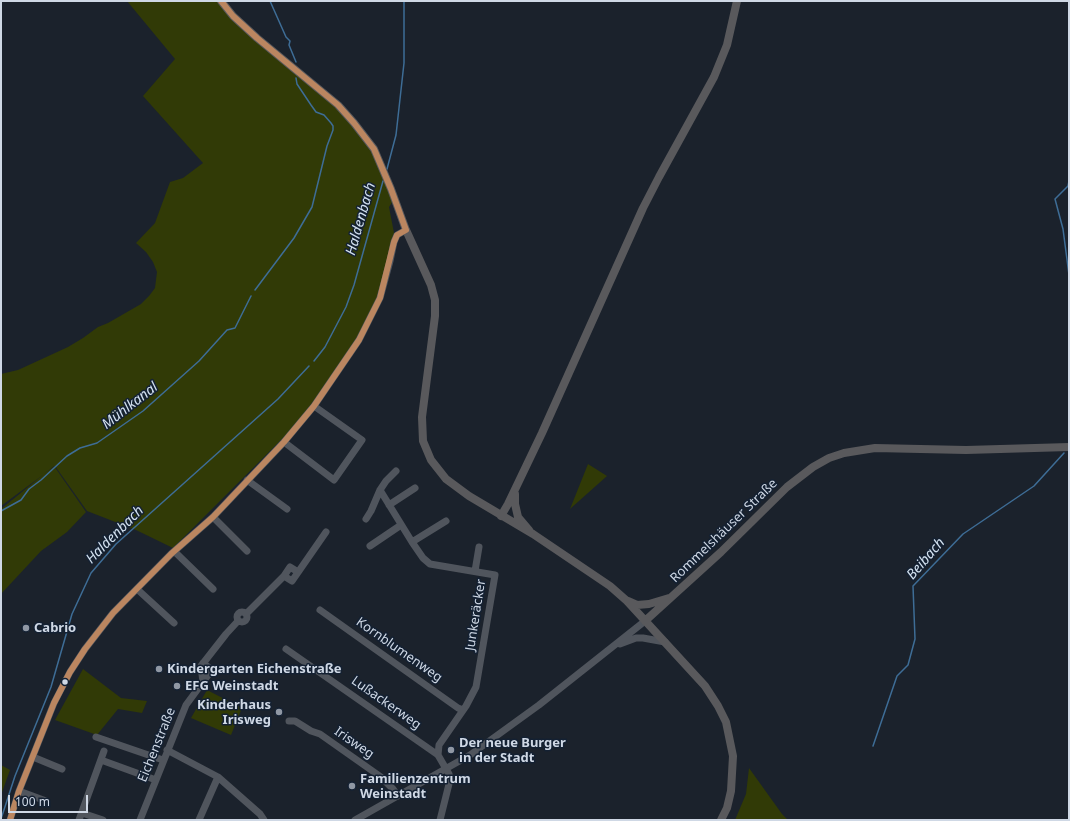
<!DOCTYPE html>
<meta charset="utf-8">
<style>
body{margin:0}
#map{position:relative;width:1070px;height:821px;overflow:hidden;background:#1b222c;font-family:"Noto Sans",sans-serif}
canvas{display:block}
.frame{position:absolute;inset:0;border:2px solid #cfd8e5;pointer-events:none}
.scale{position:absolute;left:8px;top:795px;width:80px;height:18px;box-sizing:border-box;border:2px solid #cfd8e5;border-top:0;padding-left:5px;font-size:12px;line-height:14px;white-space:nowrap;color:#cfd8e5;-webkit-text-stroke:3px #142133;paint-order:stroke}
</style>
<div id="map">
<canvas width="1070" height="821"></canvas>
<div class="frame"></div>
<div class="scale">100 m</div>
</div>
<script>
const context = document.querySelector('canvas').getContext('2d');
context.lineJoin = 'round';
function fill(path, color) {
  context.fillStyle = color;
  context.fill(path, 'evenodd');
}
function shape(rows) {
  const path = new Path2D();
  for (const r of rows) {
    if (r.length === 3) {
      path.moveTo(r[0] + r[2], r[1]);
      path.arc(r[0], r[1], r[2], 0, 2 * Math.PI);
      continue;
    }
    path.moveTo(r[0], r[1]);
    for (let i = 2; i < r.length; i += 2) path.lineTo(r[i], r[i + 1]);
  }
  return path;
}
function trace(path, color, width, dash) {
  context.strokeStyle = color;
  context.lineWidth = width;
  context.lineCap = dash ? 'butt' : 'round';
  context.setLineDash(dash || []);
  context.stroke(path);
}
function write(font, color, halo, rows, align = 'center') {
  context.font = font + ' "Noto Sans",sans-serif';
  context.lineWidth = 3;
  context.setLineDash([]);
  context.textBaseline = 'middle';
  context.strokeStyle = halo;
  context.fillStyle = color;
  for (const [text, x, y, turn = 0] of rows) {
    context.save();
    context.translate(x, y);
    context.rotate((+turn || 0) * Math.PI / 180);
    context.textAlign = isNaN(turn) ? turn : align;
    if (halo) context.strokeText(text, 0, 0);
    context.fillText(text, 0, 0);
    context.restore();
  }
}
const green = shape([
 [127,1,219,1,337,107,372,150,393,201,389,207,394,233,388,263,377,298,357,340,313,402,287,434,173,548,136,530,87,511,55,466,1,506,1,374,18,370,68,347,83,338,98,327,108,323,141,304,149,296,155,288,157,272,153,262,146,252,136,243,155,223,170,182,183,178,203,163,143,96,175,59],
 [588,464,607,476,570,509],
 [54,466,86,512,67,532,41,551,1,594,1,509],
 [83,669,121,698,147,701,142,713,118,709,97,735,55,720],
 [207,690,242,708,231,735,191,718],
 [1,765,10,770,1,795],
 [749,768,782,814,788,820,735,820,746,794]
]);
const stream = shape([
 [270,1,286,37,290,41,289,45,296,62],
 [387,169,396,135,404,63,404,1],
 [1069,181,1068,186,1055,199,1063,229,1069,275],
 [255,290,294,238,312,207,327,146,333,130,333,126,331,123,324,115,316,112,311,105,297,84,296,78],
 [314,361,325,347,346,307,354,285,383,181],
 [1,511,21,500,29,489,41,480,67,456,80,448,97,443,143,411,199,361,227,330,235,328,251,296],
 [873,746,897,676,908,665,915,639,913,586,963,534,1034,486,1064,453],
 [1,819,15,776,51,687,72,614,91,573,116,544,278,399,309,366]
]);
const minor = shape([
 [284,442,334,480,362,440,314,406],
 [247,480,287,509],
 [380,490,412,542,423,558,430,564,495,575,476,687,466,706,439,745,438,755],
 [389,505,415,488],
 [213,517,247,551],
 [366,519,371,511,380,490,386,481,396,471],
 [412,542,446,521],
 [370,546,401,525],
 [175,552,213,589],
 [475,571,479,547],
 [284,576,292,581,326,532],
 [137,589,174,623],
 [320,610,458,708,463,710],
 [242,617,5],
 [246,614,284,576,290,567,298,572],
 [620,644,636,638,643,638,665,642],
 [286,649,438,755,449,774,450,780,440,820],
 [203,682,212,670,203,663],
 [289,721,295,721,311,731,320,734,381,777,393,789,398,796],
 [96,737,163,760],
 [167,750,218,777,260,814,264,820],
 [33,757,62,769],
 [101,760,156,780],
 [19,791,46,801],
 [82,813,103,820],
 [10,820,19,791,54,703,70,672,85,649,113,613,171,554,213,517,284,442,314,406,359,340,380,298,390,261,394,242,397,235,406,230],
 [79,820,104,751],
 [140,820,186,705,203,682,201,666,226,634,238,621],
 [199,820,218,777],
 [355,820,470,755,539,705,645,621]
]);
const major = shape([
 [221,1,233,16,257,38,338,105,354,123,374,149,391,189,406,230,431,285,435,300,435,316,422,417,423,441,431,460,446,479,469,496,533,534,610,586,627,601,705,686,718,706,726,722,733,756,731,791,727,808,721,820],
 [515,494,515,504,518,517,529,530],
 [501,516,508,504,542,433,643,208,659,177,714,77,727,45,737,1],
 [628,601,637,605,649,604,669,598],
 [645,621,721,552,787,487,813,467,829,458,844,453,875,448,966,450,1069,447]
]);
const bus1 = shape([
 [221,1,233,16,257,38,338,105,354,123,374,149,391,189,406,230],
 [10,820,19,791,54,703,70,672,85,649,113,613,171,554,213,517,284,442,314,406,359,340,380,298,394,242,397,235,406,230]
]);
const markers = [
 [26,628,4,"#9098a4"],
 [159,669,4,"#9098a4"],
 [65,682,3.5,"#cfd8e5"],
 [177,686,4,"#9098a4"],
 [279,712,4,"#9098a4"],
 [451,750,4,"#9098a4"],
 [352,786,4,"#9098a4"]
];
const streetNames = [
 ["Rommelshäuser Straße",724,531,-44],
 ["Junkeräcker",476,615,-81],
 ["Kornblumenweg",399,650,35],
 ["Lußackerweg",386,703,35],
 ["Irisweg",354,743,35],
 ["Eichenstraße",157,745,-68]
];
const poiNames = [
 ["Cabrio",34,628],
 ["Kindergarten Eichenstraße",167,669],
 ["EFG Weinstadt",185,686],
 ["Kinderhaus",271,705,"right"],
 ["Irisweg",271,720,"right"],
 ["Der neue Burger",459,743],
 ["in der Stadt",459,758],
 ["Familienzentrum",360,779],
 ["Weinstadt",360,794]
];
const waterNames = [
 ["Haldenbach",361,219,-74],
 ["Mühlkanal",130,406,-38],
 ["Haldenbach",115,535,-45],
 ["Beibach",926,559,-49]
];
fill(green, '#313a06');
trace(stream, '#3e6d96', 1.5);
trace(minor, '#50555d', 7);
trace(major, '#59595c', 8);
trace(bus1, '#bb8660', 6);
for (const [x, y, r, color] of markers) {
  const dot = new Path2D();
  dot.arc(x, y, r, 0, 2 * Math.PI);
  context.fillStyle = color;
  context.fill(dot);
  trace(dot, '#142133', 1.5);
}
write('13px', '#cfd8e5', '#142133', streetNames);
write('bold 13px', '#cfd8e5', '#142133', poiNames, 'left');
write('italic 14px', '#d4e2f0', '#142133', waterNames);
</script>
